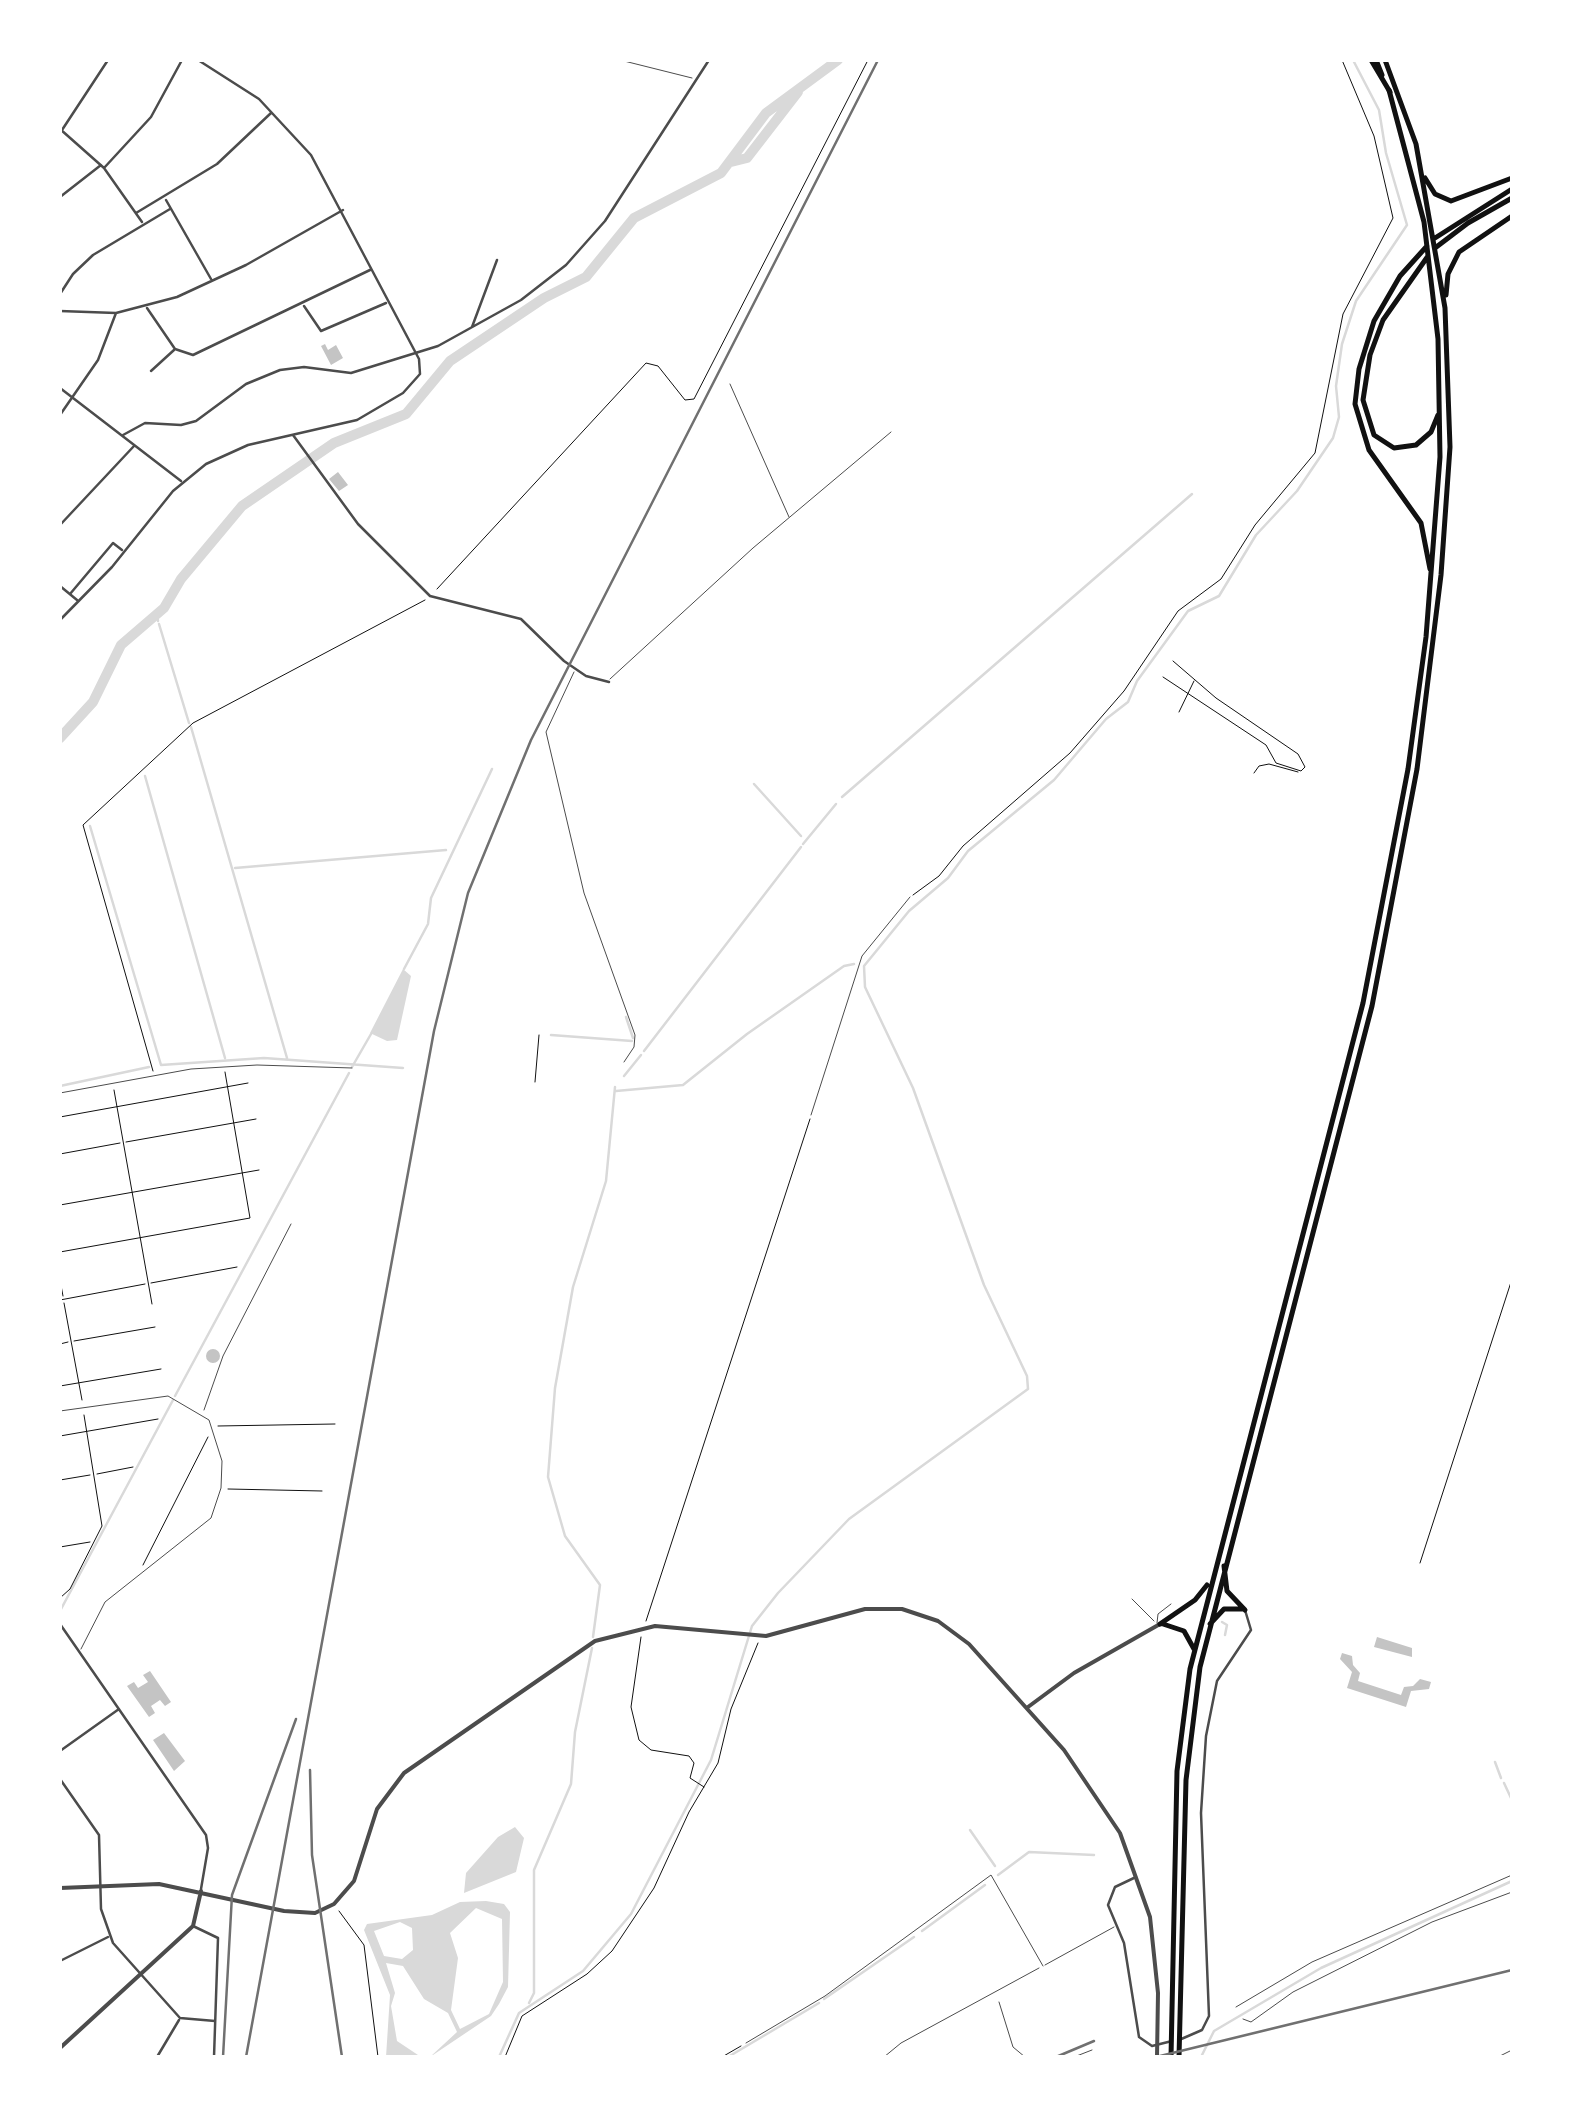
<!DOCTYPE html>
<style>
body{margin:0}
#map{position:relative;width:1572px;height:2117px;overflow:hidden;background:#fff;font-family:"Times New Roman",serif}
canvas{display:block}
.frame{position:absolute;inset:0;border:62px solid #fff;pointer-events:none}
</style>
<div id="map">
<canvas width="1572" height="2117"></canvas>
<div class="frame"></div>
</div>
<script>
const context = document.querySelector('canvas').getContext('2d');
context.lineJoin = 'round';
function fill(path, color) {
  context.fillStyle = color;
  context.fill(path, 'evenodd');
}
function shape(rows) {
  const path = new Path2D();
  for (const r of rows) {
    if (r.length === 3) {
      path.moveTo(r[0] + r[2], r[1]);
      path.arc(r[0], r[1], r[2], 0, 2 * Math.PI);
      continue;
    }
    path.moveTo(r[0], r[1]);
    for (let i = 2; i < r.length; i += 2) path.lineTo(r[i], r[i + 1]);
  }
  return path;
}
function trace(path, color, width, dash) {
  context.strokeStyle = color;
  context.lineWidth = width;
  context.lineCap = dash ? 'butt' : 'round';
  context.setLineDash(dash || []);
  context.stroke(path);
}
const water = shape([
 [403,969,411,976,397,1040,387,1041,370,1033],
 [515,1827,524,1838,516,1872,464,1893,466,1873,498,1837],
 [486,1901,504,1904,510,1912,508,1987,499,2004,491,2016,430,2057,457,2032,448,2013,424,1999,403,1966,386,1963,395,1993,391,2006,397,2041,421,2057,386,2057,390,1995,364,1930,367,1924,432,1915,460,1902],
 [476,1908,502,1919,503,1982,489,2014,460,2029,451,2010,458,1958,450,1933],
 [400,1922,412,1928,413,1950,402,1959,384,1956,374,1931]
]);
const stream = shape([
 [157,614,158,621],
 [159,624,189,723],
 [191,727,287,1058],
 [145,776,225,1058],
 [754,784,801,836],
 [842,797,1192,494],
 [90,826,161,1065,264,1058,403,1068],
 [803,844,836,804],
 [235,868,446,850],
 [404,969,428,924,431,898,492,769],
 [626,1017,633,1038],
 [551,1035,632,1041],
 [644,1051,801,847],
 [352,1067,371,1034],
 [624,1076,641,1055],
 [60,1086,149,1067],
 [616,1091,683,1085,747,1034,844,966,854,964],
 [175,1396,349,1073],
 [60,1611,173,1400],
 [1222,1622,1227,1625,1225,1635],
 [593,1637,600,1585,565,1536,548,1477,555,1388,573,1287,606,1181,615,1087],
 [1495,1762,1501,1778],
 [1504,1783,1511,1798],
 [970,1830,995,1866],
 [998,1875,1029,1852,1094,1855],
 [922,1931,985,1885],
 [824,1999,914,1937],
 [529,2003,534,1993,534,1870,571,1784,575,1732,592,1648],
 [499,2057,519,2013,583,1971,631,1914,711,1760,752,1626,778,1593,849,1519,1028,1389,1027,1376,984,1285,913,1088,865,987,864,966,909,911,948,878,968,851,1054,780,1106,719,1128,702,1137,681,1188,611,1219,596,1256,535,1297,491,1333,438,1339,417,1336,386,1342,344,1356,301,1407,225,1386,153,1379,110,1353,60],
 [728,2057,819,2003],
 [1201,2057,1214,2031,1321,1968,1512,1881]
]);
const river = shape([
 [731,162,747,158,798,92],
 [60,738,93,702,121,645,164,608,181,579,242,506,334,443,406,414,450,361,544,298,586,277,634,218,721,173,766,113,838,60]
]);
const building = shape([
 [325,344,328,350,336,345,343,358,331,365,321,346],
 [338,472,348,485,339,491,329,479],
 [213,1356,7],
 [1377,1637,1412,1648,1412,1657,1374,1647],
 [1342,1653,1352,1656,1353,1665,1360,1673,1358,1681,1401,1695,1404,1687,1413,1686,1420,1679,1431,1682,1429,1689,1411,1691,1406,1707,1347,1688,1352,1672,1340,1659],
 [150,1671,171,1702,165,1706,160,1700,151,1706,155,1713,149,1717,127,1686,134,1682,138,1688,148,1682,143,1675],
 [164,1733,185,1761,174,1771,153,1740]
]);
const path = shape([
 [437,589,646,363,658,366,685,400,694,399,868,60],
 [1163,677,1266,745,1276,763,1301,771,1305,767,1298,754,1216,698,1173,661],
 [1179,712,1194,681],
 [1254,773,1259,766,1269,764,1298,772],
 [913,895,939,876,963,846,1070,753,1124,691,1178,611,1221,579,1255,525,1315,453,1343,314,1393,218,1374,136,1342,60],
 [153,1071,83,825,193,723,425,600],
 [535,1082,539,1035],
 [114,1090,152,1304],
 [60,1117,248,1083],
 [126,1142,256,1119],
 [60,1154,120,1143],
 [60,1205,259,1170],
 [60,1252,250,1218,225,1072],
 [60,1280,63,1296],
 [151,1283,237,1267],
 [60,1300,145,1284],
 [64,1303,82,1400],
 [74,1341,155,1327],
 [60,1344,68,1342],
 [60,1386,161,1369],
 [218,1426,335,1424],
 [60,1436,158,1419],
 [97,1474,133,1467],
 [60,1480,90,1475],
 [228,1489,322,1491],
 [60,1547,90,1542],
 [1420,1563,1512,1279],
 [143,1565,208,1437],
 [60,1598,70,1589,102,1526,84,1415],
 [646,1621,810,1119],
 [641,1637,631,1707,639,1740,651,1750,689,1756,694,1763,690,1778,704,1787],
 [339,1911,364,1945,378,2057],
 [505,2057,522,2016,587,1974,612,1951,654,1888,689,1812,718,1763,731,1709,758,1643],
 [722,2057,741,2046]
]);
const service = shape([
 [620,60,692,78],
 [730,384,789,517],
 [574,672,546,732,584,893,635,1035,634,1047,624,1062],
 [610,679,753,548,891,432],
 [60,1093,191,1069,257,1065,352,1068],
 [811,1115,862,956,910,897],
 [204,1410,223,1356,291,1224],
 [60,1411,168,1396,209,1420,222,1461,221,1488,211,1518,105,1602,81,1649],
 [1132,1599,1154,1621],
 [1157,1623,1158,1614,1171,1604],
 [1045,1965,1114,1927],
 [999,2002,1013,2047,1025,2057],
 [1236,2007,1312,1962,1512,1875],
 [1243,2019,1251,2022,1293,1992,1432,1922,1512,1892],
 [746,2043,825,1996,991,1875,1043,1966],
 [884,2057,901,2043,1039,1968],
 [1074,2057,1092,2050],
 [1498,2057,1512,2050]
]);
const minor = shape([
 [60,129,104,168,142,222],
 [62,130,108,60],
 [104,168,151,117,182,60],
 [60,197,101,165],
 [166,200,211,279],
 [136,213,217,164,271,113],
 [60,294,73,274,93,255,170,209],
 [304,306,321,331,386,303],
 [147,308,175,349,193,355,370,270],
 [60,311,116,313,177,297,246,265,343,210],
 [472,327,497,260],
 [151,371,174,350],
 [60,388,181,481],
 [60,415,98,360,116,313],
 [123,435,145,423,181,425,196,421,246,384,280,370,304,367,351,373,438,346,521,300,566,265,605,221,709,60],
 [293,435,358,524,430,596,521,619,564,661,586,676,609,682],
 [60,525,134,446],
 [60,586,77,600],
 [70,594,113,543,122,550],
 [60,620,112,567,173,491,206,464,248,445,357,420,403,393,420,374,419,359,311,155,259,99,198,60],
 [60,1624,206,1835,208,1848,201,1889],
 [60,1751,119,1709],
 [60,1779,99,1835,101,1909,113,1943,180,2018,215,2021],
 [1136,1877,1115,1887,1108,1905,1124,1943,1139,2037,1152,2046,1172,2041],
 [193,1926,218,1938,214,2057],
 [60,1961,108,1937],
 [1179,2040,1202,2030,1209,2016,1201,1813,1206,1736,1217,1681,1251,1630,1245,1610],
 [157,2057,179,2020]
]);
const tertiary = shape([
 [1028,1707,1074,1673,1160,1624],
 [60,1888,159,1884,284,1911,315,1913,334,1904,354,1881,377,1809,404,1773,595,1641,655,1626,766,1636,865,1609,902,1609,938,1621,969,1644,1064,1750,1120,1833,1150,1917,1158,1993,1157,2057],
 [60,2048,193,1926,201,1891]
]);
const trunk = shape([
 [1376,60,1382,75],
 [1425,178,1435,194,1451,201,1512,178],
 [1435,238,1512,189],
 [1427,246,1400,276,1374,321,1359,369,1355,404,1369,450,1421,523,1430,569],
 [1435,248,1468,223,1512,198],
 [1428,256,1383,320,1370,355,1363,400,1374,435,1394,448,1416,445,1431,432,1438,415],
 [1446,295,1448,274,1459,252,1512,216],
 [1224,1566,1227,1591,1245,1610],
 [1160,1624,1195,1600,1207,1585],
 [1163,1624,1184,1631,1194,1649],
 [1210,1624,1224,1609,1242,1609],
 [1171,2057,1177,1771,1190,1669,1363,1003,1408,769,1426,637,1440,457,1438,339,1424,222,1389,90],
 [1179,2057,1186,1780,1200,1667,1372,1006,1417,769,1441,575,1450,447,1445,308,1416,144,1385,60]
]);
const motorway = shape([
 [1371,60,1390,92]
]);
const rail = shape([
 [310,1770,312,1855,342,2057],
 [223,2057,232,1895,296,1719],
 [246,2057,434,1031,468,893,531,740,878,60],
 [1056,2057,1094,2041],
 [1156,2057,1512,1970]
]);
fill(water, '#d9d9d9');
trace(stream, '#d9d9d9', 2.5);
trace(river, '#d9d9d9', 10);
fill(building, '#c4c4c4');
trace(path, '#111', 1);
trace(service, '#4c4c4c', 1);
trace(minor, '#4c4c4c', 2.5);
trace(tertiary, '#4c4c4c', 4);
trace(trunk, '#111', 5);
trace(motorway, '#111', 5);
trace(rail, '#707070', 2.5);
</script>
